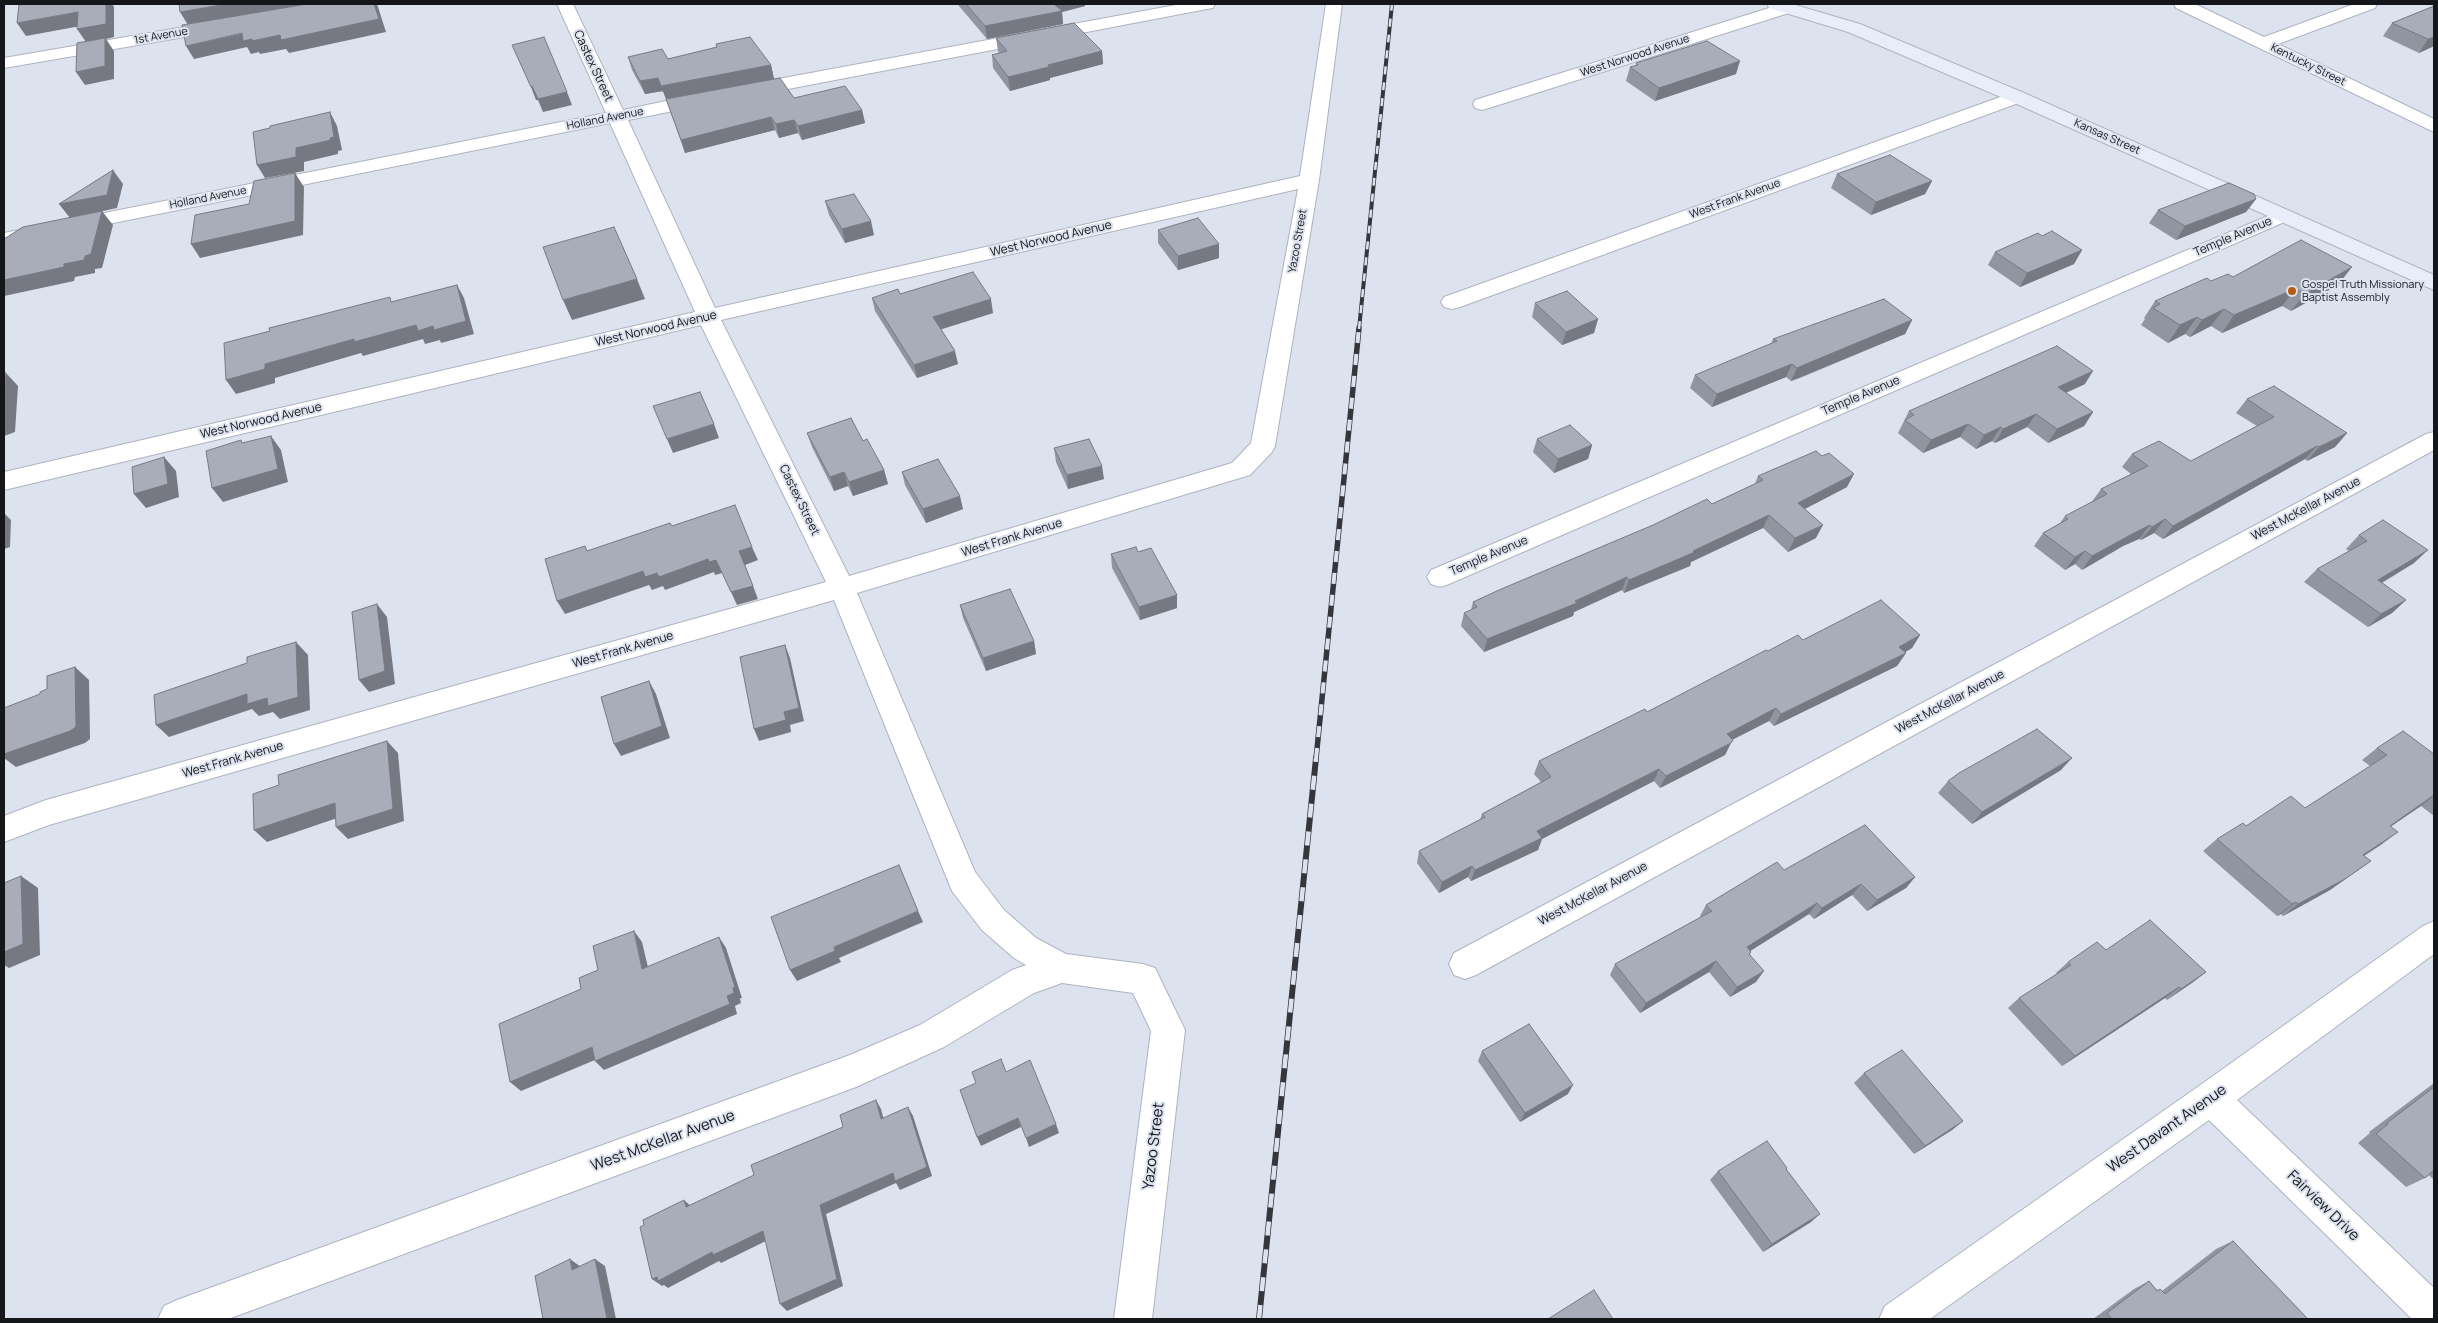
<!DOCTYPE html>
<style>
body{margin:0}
#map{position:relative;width:2438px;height:1323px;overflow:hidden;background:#dde2ef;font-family:Manrope,sans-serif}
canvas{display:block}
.frame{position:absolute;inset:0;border:5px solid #14161a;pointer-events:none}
</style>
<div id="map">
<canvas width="2438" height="1323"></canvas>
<div class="frame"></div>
</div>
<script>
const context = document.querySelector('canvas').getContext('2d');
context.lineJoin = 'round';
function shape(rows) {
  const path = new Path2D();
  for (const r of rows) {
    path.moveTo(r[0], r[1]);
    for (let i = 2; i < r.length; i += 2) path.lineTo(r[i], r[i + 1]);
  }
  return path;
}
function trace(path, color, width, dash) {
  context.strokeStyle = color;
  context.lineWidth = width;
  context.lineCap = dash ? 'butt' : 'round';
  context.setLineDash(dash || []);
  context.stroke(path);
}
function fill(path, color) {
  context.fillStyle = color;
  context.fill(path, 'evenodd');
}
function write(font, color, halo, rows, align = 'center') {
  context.font = font + ' Manrope,sans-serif';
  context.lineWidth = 4;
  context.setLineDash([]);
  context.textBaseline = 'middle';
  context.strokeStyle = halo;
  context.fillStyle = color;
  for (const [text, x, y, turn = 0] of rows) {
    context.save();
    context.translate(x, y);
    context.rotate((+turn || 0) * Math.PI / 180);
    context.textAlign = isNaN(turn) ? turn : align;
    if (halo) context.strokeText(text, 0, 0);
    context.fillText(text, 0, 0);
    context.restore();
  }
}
const street = shape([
 [557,4,573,4,623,110,704,93,711,95,713,99,711,103,704,105,628,120,715,308,1300,176,1326,4,1342,4,1319,180,1275,446,1272,452,1250,475,857,593,975,872,1004,910,1036,938,1066,954,1143,964,1155,968,1185,1030,1152,1319,1114,1319,1151,1031,1133,993,1062,983,1034,993,944,1047,856,1087,228,1319,158,1319,164,1306,177,1300,850,1055,920,1025,1012,970,1026,965,1014,958,982,930,952,891,834,600,49,825,4,842,4,816,46,800,826,582,701,325,4,490,4,472,695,312,610,123,4,245,4,233,606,113,557,4],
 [1298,189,1251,443,1232,463,849,576,721,320,1298,189],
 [1181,4,1215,4,1213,8,1207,9,746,97,740,95,737,91,740,87,746,85,1181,4],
 [1782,4,1795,4,1798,7,1795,11,1489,108,1482,110,1475,108,1473,104,1475,100,1782,4],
 [2174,4,2195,4,2264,37,2354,4,2377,4,2375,8,2278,44,2434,119,2434,132,2176,8,2174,4],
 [219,21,225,22,228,26,225,30,4,68,4,58,219,21],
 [2017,91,2024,93,2026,97,2024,101,1460,307,1452,309,1444,307,1441,302,1444,297,2017,91],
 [2282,210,2289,212,2292,216,2289,220,1449,584,1440,587,1431,584,1427,577,1431,570,2282,210],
 [2434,432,2434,450,1476,975,1465,979,1454,975,1449,964,1454,953,2426,434,2434,432],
 [2434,921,2434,954,2237,1100,2434,1288,2434,1319,2412,1319,2209,1120,1930,1319,1879,1319,1885,1306,2199,1086,2423,926,2434,921]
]);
const secondary = shape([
 [1767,4,1792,4,1860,24,2024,93,2434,275,2434,290,2010,101,1848,32,1769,8,1767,4]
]);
const railFar2 = shape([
 [1359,329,1392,4]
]);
const railFar1 = shape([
 [1316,759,1359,328]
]);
const rail = shape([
 [1259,1319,1316,758]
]);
const wall = shape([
 [958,4,1085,4,1085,6,1062,12,1063,24,987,39,959,6],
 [2434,6,2434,46,2419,53,2383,36,2392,23],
 [996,38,1102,51,1103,64,1050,78,1050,80,1010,91,993,68,992,55,999,53,998,51],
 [716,44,771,65,774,79,666,99,663,91,645,94,632,70,628,57,668,59,717,47],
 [1636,63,1736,74,1655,101,1626,81,1630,67,1636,66],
 [794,98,862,110,865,123,802,140,798,133,779,138,775,130,685,153,666,99],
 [1837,174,1932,181,1925,194,1871,215,1831,188],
 [2256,199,2246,212,2176,240,2149,223,2158,210],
 [825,201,874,235,845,243,829,215],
 [1158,230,1219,258,1178,270,1158,243],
 [2042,236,2082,250,2074,264,2020,287,1988,265,1995,252],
 [2233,277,2338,285,2291,311,2282,306,2222,333,2211,326,2190,337,2185,334,2168,343,2141,325,2145,319,2144,318,2155,301,2211,281],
 [900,294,993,313,941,329,958,364,917,378,875,311,872,298],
 [1535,303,1598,319,1594,333,1562,345,1532,317],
 [1912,320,1905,334,1800,378,1791,381,1786,377,1712,407,1690,388,1695,375,1771,344,1773,339],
 [2085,384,2066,393,2093,412,2084,426,2048,443,2027,427,1995,443,1992,441,1976,449,1960,437,1923,453,1898,433,1909,411],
 [2247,399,2347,433,2335,447,2307,461,2305,459,2163,539,2154,533,2141,540,2139,539,2123,546,2082,570,2075,564,2065,570,2034,546,2043,533,2060,523,2065,516,2091,503,2101,489,2131,474,2122,467,2132,454,2191,461,2257,426,2236,413],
 [807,433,863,441,884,470,888,484,853,496,848,486,834,491,812,447],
 [1537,439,1592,445,1588,459,1554,473,1533,452],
 [1054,448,1104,479,1068,489,1056,462],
 [902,472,963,509,926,523,905,485],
 [1758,476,1847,487,1805,509,1816,538,1788,552,1763,528,1691,562,1690,566,1624,593,1622,590,1574,612,1573,616,1484,652,1461,626,1464,613,1471,610,1473,602,1712,504,1755,484],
 [2359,535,2414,563,2382,583,2406,600,2392,613,2368,627,2304,582,2317,569,2349,551,2346,549],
 [1138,552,1177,595,1177,608,1140,620,1112,568,1111,554],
 [960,605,1034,641,1036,654,986,671,963,618],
 [1920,635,1912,648,1905,652,1906,653,1897,666,1774,726,1769,721,1732,740,1725,755,1660,788,1654,781,1542,839,1538,850,1471,881,1468,877,1439,893,1417,863,1419,851,1480,820,1482,814,1541,782,1534,774,1539,761,1647,712,1768,651,1803,640],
 [2377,748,2434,754,2434,816,2421,806,2391,826,2382,844,2364,856,2355,872,2330,890,2283,916,2281,914,2277,916,2203,851,2217,839,2246,826,2305,808,2370,766,2362,760],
 [2061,770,1972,824,1938,793,1948,781],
 [1784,870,1915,877,1906,888,1867,911,1852,895,1814,919,1809,914,1750,951,1751,952,1750,954,1756,982,1730,997,1709,972,1640,1013,1610,975,1615,964,1701,917,1700,916,1706,905],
 [2106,950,2206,972,2167,1000,2165,998,2062,1066,2008,1008,2019,998,2057,974,2056,973,2068,962],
 [1482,1051,1568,1094,1520,1122,1478,1061],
 [1864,1073,1963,1121,1952,1130,1914,1154,1854,1083],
 [2434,1083,2434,1180,2429,1175,2425,1178,2406,1187,2358,1143,2370,1133,2369,1132],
 [1786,1169,1811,1222,1763,1252,1710,1180,1718,1171],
 [2233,1241,2308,1319,2093,1319,2134,1289,2149,1281,2157,1290,2160,1289,2162,1291,2216,1249]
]);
const shadedWall = shape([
 [106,4,112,4,114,7,114,37,106,39,114,51,114,79,85,85,76,72,86,42,77,29],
 [227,4,310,4,188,25,180,12],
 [374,4,377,4,386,32,289,53,286,49,260,54,259,52,251,54,247,47,194,59,186,46],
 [1052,4,1085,4,1085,6,1062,12,1063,24,987,39,985,26],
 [78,12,86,25,26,36,17,23],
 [2434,37,2434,46,2419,53,2428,39],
 [1102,51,1103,64,1050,78,1050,80,1010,91,1008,77,1048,65],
 [1740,61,1736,74,1655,101,1659,88],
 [771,65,774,79,666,99,661,86],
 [658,78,663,91,645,94,640,81],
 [532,86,567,92,572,105,543,112,538,100,536,100,531,87],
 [862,110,865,123,802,140,798,126],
 [330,112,337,126,342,150,338,151,338,154,304,162,304,171,265,178,257,165,296,148],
 [771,117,775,130,685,153,681,140],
 [794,120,798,133,779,138,776,124],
 [113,170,123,184,117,208,70,218,59,204],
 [295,173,304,187,303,235,200,258,191,244],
 [1932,181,1925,194,1871,215,1876,202],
 [2256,199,2246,212,2176,240,2185,226],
 [102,211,113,225,102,268,95,269,95,273,75,277,74,281,4,296,4,280,64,264,85,256],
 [871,221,874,235,845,243,842,229],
 [1219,244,1219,258,1178,270,1178,256],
 [2082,250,2074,264,2020,287,2027,273],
 [2352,267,2338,285,2291,311,2305,294],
 [637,279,645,299,572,320,563,300],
 [457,285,464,298,474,334,441,343,440,340,425,344,423,339,363,356,361,353,275,378,275,383,236,394,226,380,265,364,354,339,416,325],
 [2295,289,2282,306,2222,333,2234,315],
 [991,299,993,313,936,331,933,317],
 [2224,309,2211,326,2190,337,2202,320],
 [2197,317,2185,334,2168,343,2180,325],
 [1598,319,1594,333,1562,345,1566,332],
 [1912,320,1905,334,1791,381,1797,368],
 [955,351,958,364,917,378,914,365],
 [1792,364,1786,377,1712,407,1717,394],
 [2093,371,2085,384,2049,400,2058,387],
 [6,373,18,386,15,432,4,436,4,403],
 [2093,412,2084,426,2048,443,2057,429],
 [2036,414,2027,427,1995,443,2003,429],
 [714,424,719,438,673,453,667,439],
 [1968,424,1960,437,1923,453,1931,440],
 [2001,427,1992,441,1976,449,1984,435],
 [2347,433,2335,447,2307,461,2319,447],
 [271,436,281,450,288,482,223,502,212,488],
 [1592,445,1588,459,1554,473,1558,459],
 [2317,446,2305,459,2163,539,2173,526],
 [164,457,176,471,179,497,146,508,134,494],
 [1102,466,1104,479,1068,489,1067,475],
 [884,470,888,484,853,496,849,482],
 [844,472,848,486,834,491,830,477],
 [1854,474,1847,487,1791,516,1798,503],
 [960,496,963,509,926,523,923,509],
 [4,513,11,520,10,547,4,549],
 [1769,515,1763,528,1691,562,1690,566,1624,593,1629,580,1693,551],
 [2165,519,2154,533,2141,540,2152,527],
 [1823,525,1816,538,1788,552,1795,538],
 [2150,525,2139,539,2123,546,2082,570,2092,556,2134,533],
 [752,547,758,560,745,565,758,599,737,605,731,592,739,551],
 [2428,550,2414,563,2364,593,2378,580],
 [2085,551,2075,564,2065,570,2075,557],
 [708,559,716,560,722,573,715,575,714,572,665,590,663,586,652,590,649,585,565,614,557,601,643,571,657,573],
 [1627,577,1622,590,1574,612,1573,616,1484,652,1487,639,1575,601],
 [1177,595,1177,608,1140,620,1139,607],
 [2406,600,2392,613,2368,627,2381,614],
 [377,604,387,617,395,684,369,692,359,680],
 [1920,635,1912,648,1891,660,1899,647],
 [1034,641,1036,654,986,671,983,658],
 [296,642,308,655,310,710,280,719,273,712,259,716,252,709,169,737,156,725],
 [785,645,790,658,804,721,790,725,791,732,759,741,754,729,784,712],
 [1906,653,1897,666,1774,726,1781,714],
 [75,667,89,680,90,739,85,743,16,767,4,758,4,754],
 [649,681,656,694,670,738,621,756,614,744],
 [1776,708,1769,721,1720,746,1727,734],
 [387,741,398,753,404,821,348,839,336,827],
 [1731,743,1725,755,1660,788,1666,776],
 [2072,758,2061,770,1972,824,1982,812],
 [1659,769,1654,781,1542,839,1538,850,1471,881,1475,870,1537,831],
 [2434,796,2421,806,2374,838,2390,826],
 [335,803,346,815,267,842,254,830],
 [2398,832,2382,844,2348,866,2363,855],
 [2371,861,2330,890,2283,916,2298,904],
 [1472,866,1468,877,1439,893,1442,882],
 [21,876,38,888,40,955,9,968,4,965,4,952],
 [1915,877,1906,888,1867,911,1877,900],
 [1861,884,1852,895,1814,919,1822,908],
 [2296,902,2281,914,2277,916,2292,904],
 [1817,903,1809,914,1739,958,1747,947],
 [918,911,923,922,839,958,841,962,797,981,790,970,834,947],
 [634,931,642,942,651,980,642,969],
 [719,937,726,948,742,998,740,998,741,1003,735,1006,737,1014,604,1070,595,1061,727,996],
 [1716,961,1709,972,1640,1013,1646,1003],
 [1764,971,1756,982,1730,997,1737,987],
 [2206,972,2192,983,2167,1000,2181,989],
 [2179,987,2165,998,2062,1066,2075,1056],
 [592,1047,602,1057,521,1091,510,1082],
 [1573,1085,1568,1094,1520,1122,1525,1113],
 [876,1100,881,1109,886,1128,881,1119],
 [908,1107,913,1116,932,1176,900,1190,896,1183,826,1214,843,1286,787,1311,780,1304,820,1205,893,1173],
 [1018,1118,1021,1127,981,1146,977,1137],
 [1963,1121,1952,1130,1914,1154,1925,1146],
 [1056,1124,1059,1133,1029,1147,1026,1138],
 [684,1200,693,1208,686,1207],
 [1820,1214,1811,1222,1763,1252,1772,1244],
 [763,1231,770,1239,721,1263,719,1261,668,1288,664,1285,662,1286,652,1279,712,1252],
 [570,1259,581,1267,572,1270],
 [595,1259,605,1266,616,1319,607,1319]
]);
const building = shape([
 [19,4,106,4,106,24,77,29,78,12,17,23,19,4],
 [179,4,227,4,180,12,179,4],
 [307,4,374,4,379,19,281,40,280,35,252,41,252,39,243,41,242,33,186,46,182,25,307,4],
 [966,4,1054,4,1062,11,985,26,966,4],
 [2434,6,2434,37,2428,39,2392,23,2434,6],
 [1074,23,1102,51,1048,65,1049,67,1008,77,992,55,1007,51,996,38,1074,23],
 [544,37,567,92,538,99,532,86,531,87,512,45,544,37],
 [750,37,771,65,661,86,658,78,640,81,628,57,662,49,668,59,717,47,716,44,750,37],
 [105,38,105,66,76,72,77,43,105,38],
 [1707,41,1740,61,1659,88,1630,67,1638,65,1636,63,1707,41],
 [780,78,794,98,845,86,862,110,798,126,794,120,776,124,771,117,681,140,666,99,780,78],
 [330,112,334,137,330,138,331,140,296,148,296,157,257,165,253,132,270,128,270,126,330,112],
 [1890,155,1932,181,1876,202,1837,174,1890,155],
 [113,170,107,195,59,204,113,170],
 [295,173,295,221,191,244,195,215,249,204,254,181,295,173],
 [2229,183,2254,194,2256,199,2185,226,2158,210,2229,183],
 [854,194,871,221,842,229,825,201,854,194],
 [102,211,91,254,85,256,84,260,64,264,64,267,4,280,4,239,23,227,102,211],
 [1198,218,1219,244,1178,256,1158,230,1198,218],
 [614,227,637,279,563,300,543,247,614,227],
 [2052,231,2082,250,2027,273,1995,252,2038,233,2042,236,2052,231],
 [2301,240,2352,267,2305,294,2295,289,2234,315,2224,309,2202,320,2197,317,2180,325,2153,308,2160,304,2155,301,2207,278,2211,281,2228,274,2233,277,2301,240],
 [973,272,991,299,933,317,955,351,914,365,872,298,898,289,900,294,973,272],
 [457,285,466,321,434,330,433,326,418,331,416,325,354,342,354,339,265,364,265,369,226,380,224,343,270,331,269,328,285,324,390,297,391,302,457,285],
 [1567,291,1598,319,1566,332,1535,303,1567,291],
 [1884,299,1912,320,1806,364,1797,368,1792,364,1717,394,1695,375,1777,341,1773,339,1884,299],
 [2057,346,2093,371,2058,387,2093,412,2057,429,2036,414,2003,429,2001,427,1984,435,1968,424,1931,440,1905,420,1914,415,1909,411,2057,346],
 [4,373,6,373,4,403,4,373],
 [2274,386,2347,433,2319,447,2317,446,2173,526,2165,519,2152,527,2150,525,2134,533,2092,556,2085,551,2075,557,2043,533,2068,519,2065,516,2107,494,2101,489,2148,466,2132,454,2159,441,2191,461,2274,417,2247,399,2274,386],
 [700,392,714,424,667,439,653,406,700,392],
 [851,418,863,441,867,439,884,470,849,482,844,472,830,477,807,433,851,418],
 [1570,425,1592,445,1558,459,1537,439,1570,425],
 [271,436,278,469,212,488,206,451,241,440,242,443,271,436],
 [1089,439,1102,466,1067,475,1054,448,1089,439],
 [1816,451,1822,456,1829,453,1854,474,1798,503,1823,525,1795,538,1769,515,1693,551,1695,552,1629,580,1627,577,1575,601,1577,603,1487,639,1464,613,1477,607,1473,602,1499,590,1653,525,1707,499,1712,504,1763,480,1758,476,1816,451],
 [164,457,168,484,134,494,132,467,164,457],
 [938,459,960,496,923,509,902,472,938,459],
 [735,505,752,547,739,551,753,586,731,592,716,560,709,562,708,559,659,577,657,573,645,577,643,571,557,601,545,559,585,546,587,551,670,523,672,526,735,505],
 [2383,520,2428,550,2378,580,2406,600,2381,614,2317,569,2367,541,2359,535,2383,520],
 [1136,547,1138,552,1151,548,1177,595,1139,607,1111,554,1136,547],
 [1010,589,1034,641,983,658,960,605,1010,589],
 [1881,600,1920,635,1899,647,1906,653,1781,714,1776,708,1727,734,1733,740,1731,743,1666,776,1659,769,1537,831,1542,838,1475,870,1472,866,1442,882,1419,851,1485,817,1482,814,1551,777,1539,761,1645,709,1647,712,1766,650,1768,651,1798,635,1803,640,1881,600],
 [377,604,385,671,359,680,352,612,377,604],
 [296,642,298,697,268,706,267,698,247,704,247,694,156,725,154,695,247,663,247,657,296,642],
 [785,645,799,708,784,712,786,720,754,729,740,657,785,645],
 [75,667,76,727,70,731,4,754,4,708,40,694,40,692,47,689,47,676,75,667],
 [649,681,662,726,614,744,601,697,649,681],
 [2037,729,2072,758,1982,812,1948,781,1959,773,2037,729],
 [2403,731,2434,754,2434,795,2390,826,2398,832,2363,855,2371,861,2345,879,2298,904,2296,902,2292,904,2217,839,2243,823,2246,826,2291,796,2305,808,2387,755,2377,748,2403,731],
 [387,741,393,809,336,827,335,803,254,830,253,794,279,785,278,775,387,741],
 [1865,825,1915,877,1877,900,1861,884,1822,908,1817,903,1747,947,1751,952,1749,954,1764,971,1737,987,1716,961,1646,1003,1615,964,1712,911,1706,905,1777,862,1784,870,1865,825],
 [899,865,918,911,834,947,835,951,790,970,771,917,899,865],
 [21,876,23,944,4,952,4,883,21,876],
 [2150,920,2206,972,2181,989,2179,987,2075,1056,2019,998,2071,965,2068,962,2097,942,2106,950,2150,920],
 [634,931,642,969,719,937,735,987,733,988,734,993,727,996,730,1004,595,1061,592,1047,510,1082,499,1024,581,989,579,978,598,970,593,946,634,931],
 [1529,1024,1573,1085,1525,1113,1482,1051,1529,1024],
 [1902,1050,1963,1121,1925,1146,1864,1073,1902,1050],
 [1001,1059,1006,1072,1030,1060,1056,1124,1026,1138,1018,1118,977,1137,960,1090,976,1083,972,1072,1001,1059],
 [2434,1087,2434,1170,2425,1178,2376,1134,2388,1124,2387,1123,2434,1087],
 [876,1100,881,1119,908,1107,927,1167,895,1181,893,1173,820,1205,837,1279,780,1304,763,1231,713,1255,712,1252,658,1281,657,1277,652,1279,640,1227,644,1225,643,1220,684,1200,686,1207,754,1175,751,1165,843,1127,840,1115,876,1100],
 [1767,1141,1787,1168,1786,1169,1820,1214,1772,1244,1718,1171,1767,1141],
 [2233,1241,2308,1319,2112,1319,2107,1313,2149,1281,2157,1291,2160,1289,2165,1294,2233,1241],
 [570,1259,572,1270,595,1259,607,1319,543,1319,535,1276,570,1259],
 [1594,1290,1613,1319,1548,1319,1594,1290]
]);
const markers = [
 [2292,291,5,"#b95b0f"]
];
const farStreetnames = [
 ["1st Avenue",161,36,-10],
 ["West Norwood Avenue",1635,56,-18],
 ["Kentucky Street",2308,65,26],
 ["Holland Avenue",605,119,-11],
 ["Kansas Street",2107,137,24],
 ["Holland Avenue",208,198,-11],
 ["West Frank Avenue",1735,199,-20],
 ["Yazoo Street",1298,241,-80]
];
const farPoinames = [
 ["Gospel Truth Missionary",2302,285],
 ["Baptist Assembly",2302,298]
];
const streetNames = [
 ["Castex Street",593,66,65],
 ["Temple Avenue",2233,237,-23],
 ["West Norwood Avenue",1051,239,-13],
 ["West Norwood Avenue",656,329,-13],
 ["Temple Avenue",1861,396,-23],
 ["West Norwood Avenue",261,421,-13],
 ["Castex Street",799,500,64],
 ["West McKellar Avenue",2306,509,-28],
 ["West Frank Avenue",1012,538,-17],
 ["Temple Avenue",1489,556,-23],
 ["West Frank Avenue",623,650,-16],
 ["West McKellar Avenue",1950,702,-28],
 ["West Frank Avenue",233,760,-16],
 ["West McKellar Avenue",1593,894,-28]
];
const nearStreetnames = [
 ["West Davant Avenue",2167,1129,-35],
 ["West McKellar Avenue",663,1141,-20],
 ["Yazoo Street",1154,1146,-83],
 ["Fairview Drive",2323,1206,44]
];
trace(street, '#afb3c0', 2);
trace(secondary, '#afb3c0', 2);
fill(street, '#fff');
fill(secondary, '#e9edfa');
trace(railFar2, '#34363c', 4);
trace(railFar1, '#34363c', 5.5);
trace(rail, '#34363c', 6);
trace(railFar2, '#dde2ef', 2.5, [8]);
trace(railFar1, '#dde2ef', 4, [11]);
trace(rail, '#dde2ef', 4.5, [14]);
fill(wall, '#90959f');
fill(shadedWall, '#767982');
fill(building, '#a8adb9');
trace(building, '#767982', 1);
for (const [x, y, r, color] of markers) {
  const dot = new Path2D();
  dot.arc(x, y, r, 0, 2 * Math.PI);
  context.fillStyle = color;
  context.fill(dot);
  trace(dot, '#dde2ef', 2);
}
write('11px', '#14161a', '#dde2ef', farStreetnames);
write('11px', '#14161a', '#dde2ef', farPoinames, 'left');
write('12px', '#14161a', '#dde2ef', streetNames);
write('15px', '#14161a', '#dde2ef', nearStreetnames);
</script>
